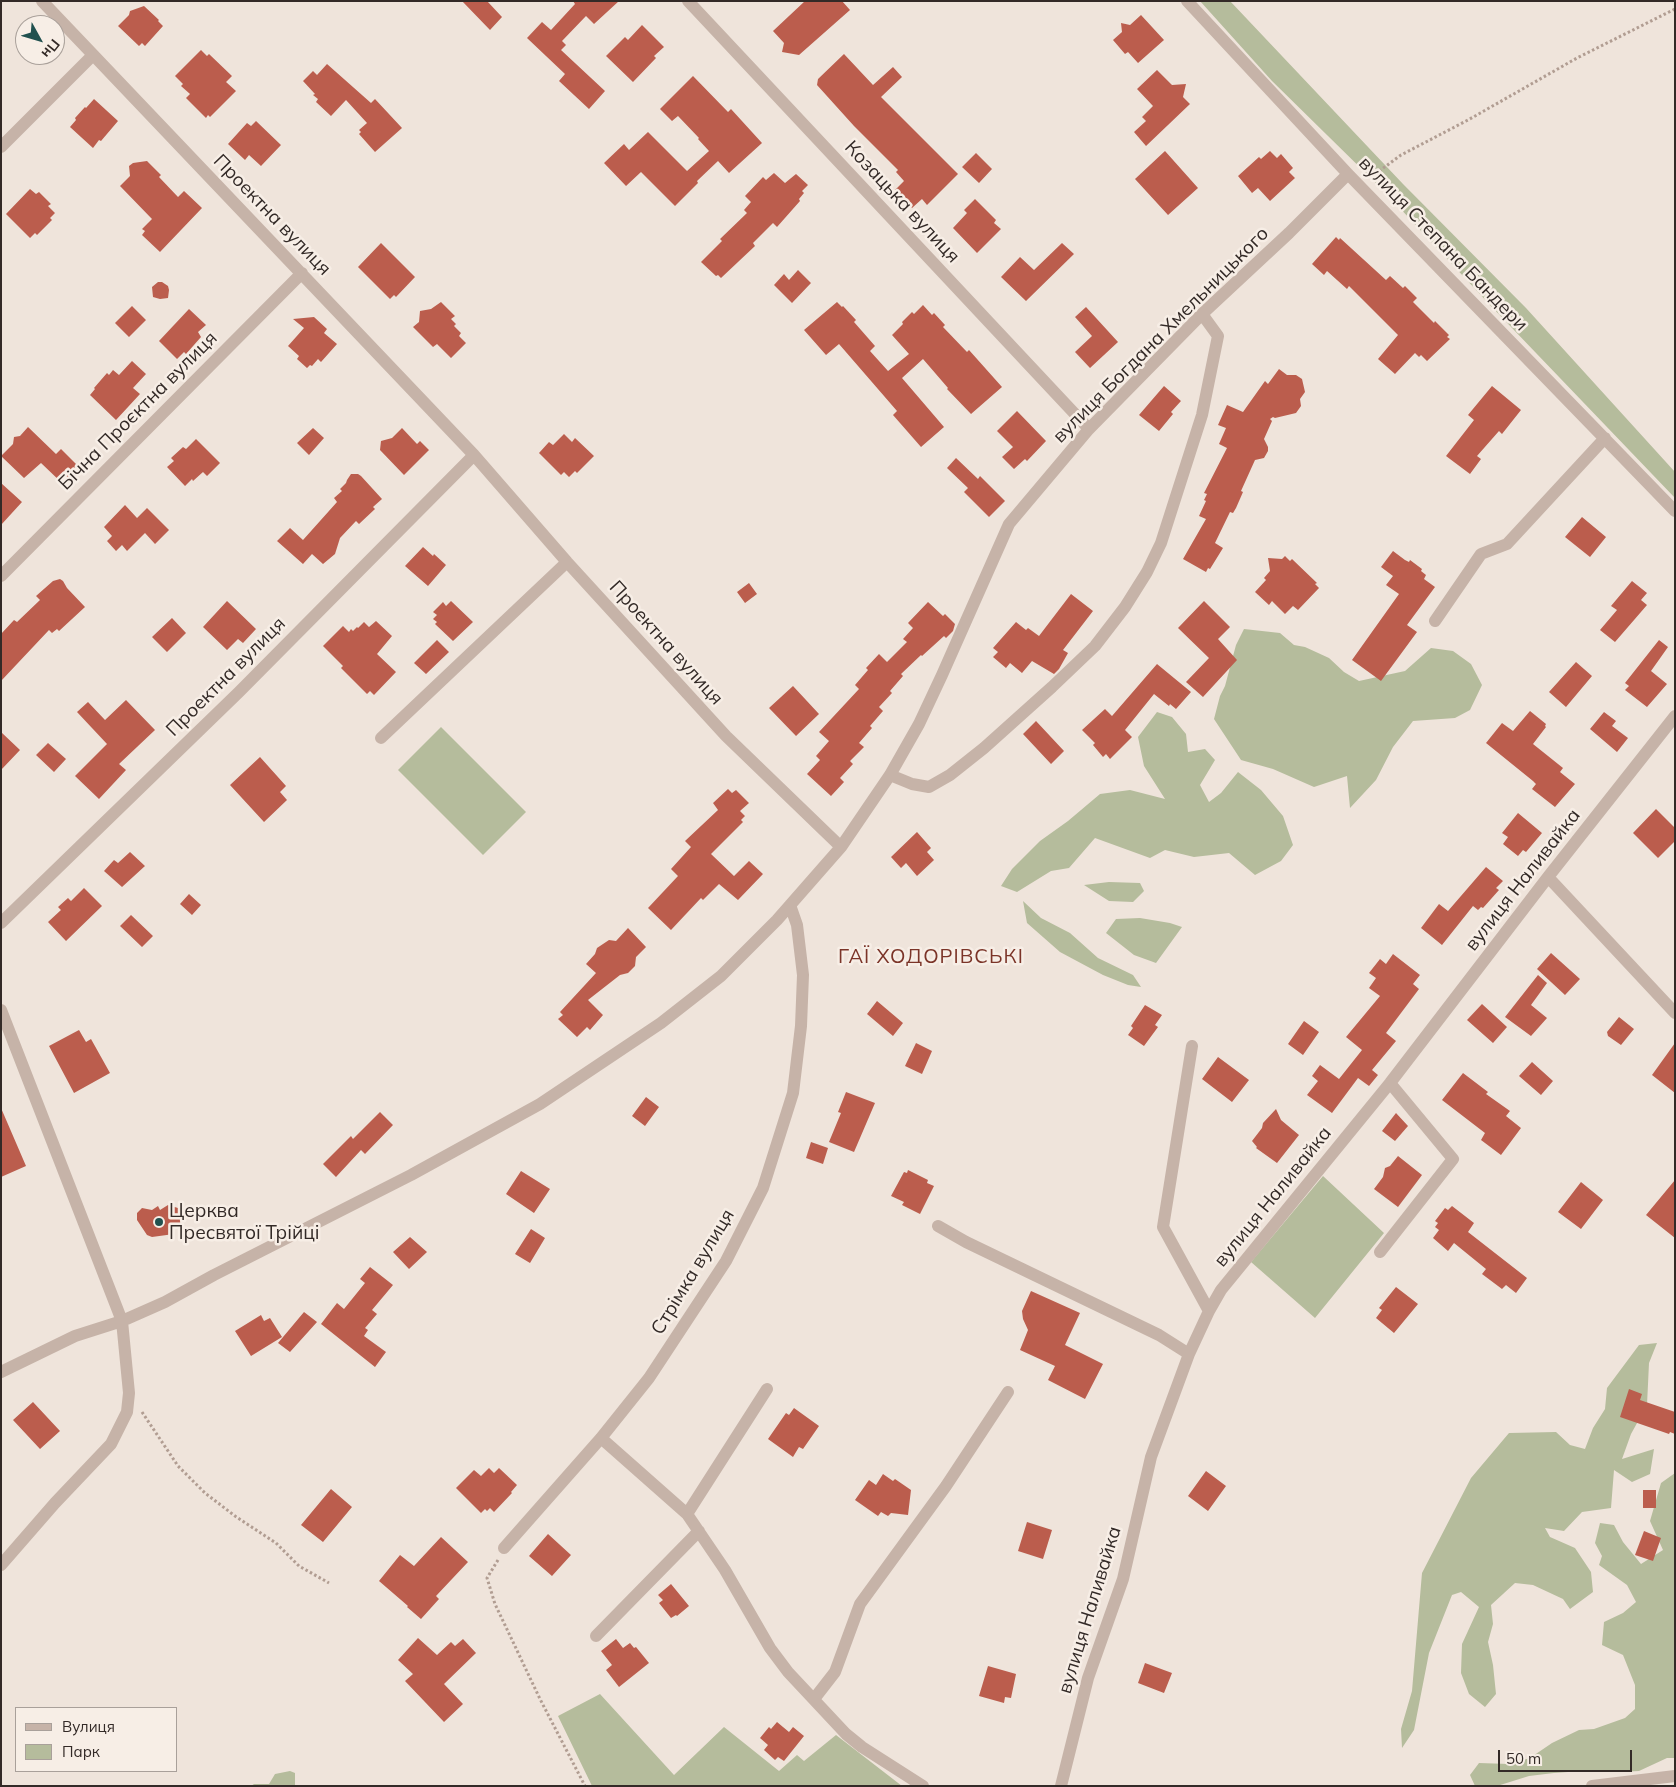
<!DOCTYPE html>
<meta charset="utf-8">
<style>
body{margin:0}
#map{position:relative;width:1676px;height:1787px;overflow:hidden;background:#efe4db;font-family:Mulish,sans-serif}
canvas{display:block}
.frame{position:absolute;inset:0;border:2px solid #332a27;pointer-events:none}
.legend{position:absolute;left:15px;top:1707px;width:162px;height:65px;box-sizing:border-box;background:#f7eee6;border:1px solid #a9a09a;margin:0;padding:6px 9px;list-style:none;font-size:15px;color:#332a27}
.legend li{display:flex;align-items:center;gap:10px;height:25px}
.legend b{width:25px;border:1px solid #a9a09a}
.north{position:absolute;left:15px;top:15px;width:50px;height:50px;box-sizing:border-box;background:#f7eee6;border:1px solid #a9a09a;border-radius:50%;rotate:129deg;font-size:14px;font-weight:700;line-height:20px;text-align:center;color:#332a27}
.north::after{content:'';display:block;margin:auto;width:18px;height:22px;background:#21514f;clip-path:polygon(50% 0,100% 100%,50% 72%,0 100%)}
.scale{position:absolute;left:1498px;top:1750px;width:134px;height:22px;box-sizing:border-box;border:2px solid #332a27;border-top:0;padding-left:6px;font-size:15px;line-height:18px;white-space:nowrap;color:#332a27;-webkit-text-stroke:4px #f7eee6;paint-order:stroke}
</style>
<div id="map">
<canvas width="1676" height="1787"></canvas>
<div class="frame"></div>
<ul class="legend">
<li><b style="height:6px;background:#c6b3a8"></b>Вулиця</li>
<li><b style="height:14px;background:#b5bc9c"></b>Парк</li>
</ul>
<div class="north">Пн</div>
<div class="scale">50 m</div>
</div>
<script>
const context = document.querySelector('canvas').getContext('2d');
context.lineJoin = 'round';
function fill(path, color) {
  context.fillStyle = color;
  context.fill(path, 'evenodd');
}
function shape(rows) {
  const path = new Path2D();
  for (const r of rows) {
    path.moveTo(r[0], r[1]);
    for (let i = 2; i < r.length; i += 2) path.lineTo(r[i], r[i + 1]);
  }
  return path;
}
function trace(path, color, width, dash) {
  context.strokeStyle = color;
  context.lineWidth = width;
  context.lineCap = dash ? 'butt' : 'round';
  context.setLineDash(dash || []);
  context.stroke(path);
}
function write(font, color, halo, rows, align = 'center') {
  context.font = font + ' Mulish,sans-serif';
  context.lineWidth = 5;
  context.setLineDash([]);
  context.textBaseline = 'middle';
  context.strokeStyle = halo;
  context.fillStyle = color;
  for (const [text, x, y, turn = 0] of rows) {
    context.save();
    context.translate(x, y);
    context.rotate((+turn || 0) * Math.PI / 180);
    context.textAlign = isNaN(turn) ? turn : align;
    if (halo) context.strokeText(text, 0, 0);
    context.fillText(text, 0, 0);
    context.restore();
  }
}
const green = shape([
 [1200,1,1230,1,1403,184,1526,308,1675,472,1675,498,1490,305,1383,190,1272,81],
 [1244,629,1280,633,1294,645,1305,647,1329,658,1344,672,1359,681,1405,671,1431,648,1453,651,1471,664,1482,685,1470,710,1455,718,1413,721,1393,747,1376,780,1350,808,1347,776,1314,787,1273,769,1241,760,1214,719,1220,696,1225,686,1236,645],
 [1157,712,1172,717,1186,734,1188,752,1205,749,1215,760,1200,785,1209,802,1221,793,1238,772,1261,790,1283,816,1293,845,1281,861,1255,875,1229,853,1194,857,1165,850,1150,858,1095,838,1069,868,1051,871,1017,892,1001,886,1012,869,1040,841,1068,821,1100,794,1130,790,1165,799,1144,766,1138,737],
 [441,727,526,812,483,855,398,770],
 [1109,882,1140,883,1144,891,1133,902,1109,901,1084,885],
 [1023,901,1041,918,1070,933,1098,958,1133,975,1141,987,1128,985,1103,975,1060,952,1027,923],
 [1140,918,1170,923,1182,927,1156,963,1134,955,1106,933,1116,919],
 [1323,1176,1384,1233,1315,1318,1251,1262],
 [1657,1343,1649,1363,1647,1405,1631,1434,1622,1459,1654,1449,1650,1474,1632,1482,1614,1470,1611,1508,1582,1512,1564,1531,1545,1528,1550,1537,1575,1548,1591,1572,1593,1592,1570,1609,1563,1599,1533,1585,1515,1583,1491,1605,1493,1624,1488,1642,1493,1665,1496,1694,1485,1707,1469,1694,1461,1673,1462,1644,1479,1607,1461,1592,1452,1595,1429,1653,1414,1730,1402,1748,1401,1729,1412,1691,1422,1573,1471,1478,1509,1433,1556,1432,1570,1445,1585,1449,1593,1428,1605,1409,1607,1388,1639,1345],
 [1675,1473,1675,1758,1667,1758,1639,1771,1617,1772,1596,1770,1554,1773,1529,1776,1497,1786,1475,1786,1470,1775,1479,1763,1509,1764,1530,1758,1552,1743,1579,1730,1594,1729,1625,1718,1635,1709,1635,1685,1623,1655,1602,1645,1604,1622,1623,1613,1636,1602,1627,1585,1599,1565,1602,1556,1595,1543,1600,1523,1614,1525,1623,1542,1641,1564,1663,1550,1650,1521,1661,1483],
 [600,1694,674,1775,724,1727,779,1771,797,1755,804,1761,836,1735,902,1786,592,1786,558,1716],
 [290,1771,295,1773,295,1786,251,1786,254,1784,269,1784,275,1774]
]);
const building = shape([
 [462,1,487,1,502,17,490,30],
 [573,1,619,1,594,24,586,16,562,41,566,45,561,50,605,91,589,109,559,81,565,74,527,38,542,22,551,30,575,4],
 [805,1,842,1,850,10,799,55,782,52,784,43,773,31],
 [144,6,159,20,158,21,163,26,145,46,142,43,139,46,118,26,129,15,130,11],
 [1141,15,1164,40,1138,63,1128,52,1125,54,1113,40,1122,32,1121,23,1130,25],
 [642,25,664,47,654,56,656,58,633,82,606,56,625,37,628,40],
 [201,50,207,56,209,54,232,76,226,82,236,91,210,117,208,115,206,118,186,98,190,94,181,86,183,84,175,76],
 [844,54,873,85,893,67,902,77,881,97,958,174,927,205,922,199,912,208,895,190,904,181,896,172,898,170,854,126,817,85,818,79],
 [327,64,371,103,375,99,402,128,375,152,359,134,361,132,359,130,367,123,346,100,331,116,316,102,318,99,313,95,315,94,303,81,313,71,317,75],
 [1157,70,1172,85,1186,84,1183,97,1190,104,1146,146,1134,132,1146,121,1142,117,1153,106,1137,89],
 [693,76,728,112,731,109,762,143,729,173,718,161,697,181,698,183,675,206,641,172,626,186,604,163,624,144,629,150,648,132,687,171,709,151,698,139,699,138,678,116,672,121,660,109],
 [94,99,118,121,101,141,99,140,93,148,70,127,76,120,75,118,85,107,86,108],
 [256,121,281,145,261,166,249,155,245,160,228,144,247,123,251,126],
 [1165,151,1198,188,1168,215,1135,179],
 [1270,151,1277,158,1281,154,1293,168,1289,172,1295,178,1270,201,1258,188,1252,193,1238,176,1259,157,1261,159],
 [976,153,992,169,979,183,962,167],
 [147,161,161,175,159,177,178,197,184,191,202,208,160,252,142,235,145,231,142,229,152,219,120,186,130,176,129,166,133,163],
 [774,173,785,183,796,174,808,185,802,191,804,193,799,199,800,201,777,227,773,223,753,243,755,246,721,278,718,275,716,276,701,262,722,241,720,239,747,213,744,210,751,202,745,196,763,177,766,180],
 [30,189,36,194,39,192,51,204,48,206,55,213,50,218,52,220,37,235,35,233,30,238,6,214],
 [975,199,996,220,994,223,1001,229,977,253,953,228,967,213,964,210],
 [1336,237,1339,240,1340,238,1386,280,1390,276,1403,288,1405,286,1417,298,1413,302,1434,323,1435,321,1449,335,1447,337,1450,339,1427,361,1421,355,1419,357,1415,353,1395,374,1378,359,1398,335,1349,286,1347,289,1327,271,1324,275,1312,264],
 [381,243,415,277,396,297,394,295,390,299,358,267],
 [1062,243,1074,254,1026,301,1001,277,1020,257,1034,270],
 [798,270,811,283,792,303,774,285,784,274,789,280],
 [158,282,162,282,168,286,169,290,168,298,160,299,153,297,152,287],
 [441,302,455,316,451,319,456,324,454,326,461,333,459,336,466,343,451,358,437,344,433,347,413,327,419,322,420,311,431,309],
 [837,302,842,307,843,306,856,320,854,322,875,346,870,351,888,371,909,354,892,335,903,324,902,322,912,312,914,314,923,305,932,315,934,313,945,325,943,327,967,352,969,350,1002,387,971,414,947,389,948,388,923,359,902,378,944,427,921,447,893,415,897,411,839,344,826,355,804,330],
 [132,306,146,320,129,337,115,323],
 [1086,307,1118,342,1090,368,1075,352,1092,336,1075,317],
 [189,309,206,325,198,332,201,337,186,354,184,352,177,359,159,341],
 [314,317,327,329,324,333,337,344,321,362,318,359,312,366,310,365,307,368,297,359,299,356,288,346,304,328,293,319],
 [132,361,146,374,133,388,140,394,116,420,90,395,95,389,94,388,107,373,109,375,113,370,119,375],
 [1279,369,1287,375,1296,375,1302,379,1305,392,1300,399,1301,406,1296,413,1275,418,1273,417,1270,419,1272,421,1264,439,1268,447,1268,451,1264,458,1255,460,1241,491,1243,492,1236,508,1233,513,1230,512,1215,543,1223,548,1210,569,1208,568,1206,572,1183,559,1206,519,1199,516,1206,501,1204,500,1207,494,1204,493,1227,448,1219,444,1226,428,1218,425,1227,405,1243,412,1265,381,1268,384],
 [1164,386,1181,401,1171,412,1173,414,1159,431,1139,415],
 [1492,386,1521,410,1502,434,1499,431,1477,456,1481,459,1470,474,1446,456,1474,420,1468,415],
 [1017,411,1046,441,1027,461,1025,459,1014,469,1002,457,1013,447,997,431],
 [28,427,56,454,61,449,80,468,63,484,41,463,24,478,1,456,13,444,14,437,20,436],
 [313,428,324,438,309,455,297,443],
 [402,428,417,444,420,441,429,450,404,475,380,450,381,441,392,438],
 [564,434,572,442,575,438,594,456,577,473,575,471,569,477,564,472,561,475,539,453,549,442,553,445],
 [196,439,220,463,207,476,203,472,193,481,192,479,185,486,167,467,174,461,171,458,183,447,186,449],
 [956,458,978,479,980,476,1005,501,989,517,964,492,968,488,947,468],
 [351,474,358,474,361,476,382,499,373,507,375,509,359,524,356,521,340,538,335,554,323,564,312,554,303,564,277,541,290,528,303,540,337,502,334,498,342,491,340,489,346,483,347,480],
 [1,483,22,502,1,525],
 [125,505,137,518,147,508,169,530,155,544,145,533,127,551,122,545,116,551,107,541,112,536,104,527],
 [1582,517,1606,537,1590,557,1565,537],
 [423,547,433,556,434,554,446,565,428,586,405,566],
 [1393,551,1405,560,1409,562,1410,560,1422,569,1421,571,1426,575,1424,579,1435,587,1407,625,1417,632,1381,681,1352,660,1399,594,1386,585,1393,576,1381,567],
 [1285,556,1290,561,1292,559,1317,583,1315,584,1319,588,1298,610,1293,606,1285,614,1272,601,1269,605,1255,592,1266,580,1264,578,1270,571,1268,558,1282,559],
 [60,579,63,581,67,588,85,607,59,631,57,629,52,633,49,630,1,681,1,634,14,620,17,622,40,600,36,596,53,581],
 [1632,581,1647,593,1641,600,1647,605,1615,642,1600,630,1617,610,1611,606],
 [749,583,757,594,745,603,737,592],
 [1071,594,1093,611,1063,650,1068,653,1059,669,1054,674,1032,661,1022,673,1010,663,1006,668,993,657,998,652,993,648,1016,622,1026,630,1028,628,1039,636],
 [227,601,256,629,243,643,238,639,227,650,203,627],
 [451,601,473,622,453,641,435,624,437,622,433,619,437,615,433,612,443,602,446,606],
 [1204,601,1230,627,1218,639,1237,660,1203,697,1186,682,1209,658,1178,628],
 [928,602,943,616,945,614,955,624,953,631,946,638,944,636,922,656,921,655,901,674,903,676,890,691,892,693,879,707,883,711,870,726,872,728,859,743,864,747,850,761,853,764,840,778,844,782,831,796,807,774,820,760,816,756,829,741,819,732,859,689,855,685,868,670,866,668,879,654,887,662,907,642,903,639,913,628,908,623],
 [172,618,186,633,167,652,152,637],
 [376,621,392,636,377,654,396,672,374,695,370,691,367,694,341,668,343,666,323,646,343,626,349,632,351,629,353,631,357,627,358,628,364,622,369,627],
 [437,640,449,652,426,674,414,663],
 [1659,640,1668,647,1651,671,1667,684,1647,707,1625,690,1629,686,1625,683],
 [1576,662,1592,676,1566,707,1549,692],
 [1157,664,1191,692,1176,709,1170,704,1169,706,1154,694,1125,730,1132,737,1110,759,1106,754,1103,757,1093,745,1095,743,1082,730,1105,709,1112,716],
 [793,686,819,714,796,736,769,708],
 [126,700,155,730,119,764,126,770,99,799,75,776,107,744,77,712,88,702,105,720],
 [1530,711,1546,724,1545,726,1546,727,1533,744,1563,768,1560,772,1575,784,1555,807,1532,789,1536,784,1533,781,1486,743,1502,723,1513,731],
 [1604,712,1616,721,1612,726,1628,738,1617,752,1590,729],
 [1036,721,1064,751,1051,764,1023,734],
 [1,732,20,750,1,770],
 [48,743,66,759,54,772,36,755],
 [260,757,286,786,280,792,287,800,264,822,230,785],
 [728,789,732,793,736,790,749,803,740,811,745,816,741,820,743,822,711,854,734,876,749,861,763,874,738,900,719,884,703,900,701,898,671,930,648,908,678,876,671,869,691,847,685,841,718,810,713,803],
 [1656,809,1675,828,1675,841,1658,858,1633,833],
 [1518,813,1542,833,1526,852,1523,850,1518,856,1503,844,1508,837,1502,833],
 [917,832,931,848,927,852,934,860,917,876,906,863,901,868,891,857],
 [130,852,145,866,122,887,104,871,114,860,118,863],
 [1486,867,1503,881,1496,888,1499,890,1483,908,1481,907,1478,910,1473,906,1442,945,1421,928,1439,904,1448,911],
 [84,888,102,906,66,941,48,922,61,910,58,907,68,898,71,901],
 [189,894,201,905,192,915,180,904],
 [131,915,153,936,142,947,120,926],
 [628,928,646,947,636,957,635,966,628,973,620,975,588,1000,603,1015,590,1030,587,1027,577,1037,558,1019,563,1015,560,1012,596,973,586,964,595,954,597,948,609,940,616,941],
 [1551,953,1580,979,1565,995,1537,969],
 [1393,954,1420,975,1413,984,1419,989,1386,1033,1396,1041,1372,1070,1378,1075,1369,1086,1358,1078,1332,1113,1307,1095,1318,1081,1312,1076,1320,1065,1339,1079,1362,1050,1346,1037,1380,996,1369,988,1376,978,1369,973,1380,959,1386,964],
 [1538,975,1547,983,1531,1005,1547,1018,1531,1036,1505,1017],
 [877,1001,903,1023,893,1036,867,1014],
 [1482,1004,1507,1027,1493,1043,1467,1020],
 [1145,1005,1162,1015,1155,1025,1158,1027,1144,1046,1128,1035,1133,1028,1131,1026],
 [1619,1017,1634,1029,1621,1045,1608,1036,1607,1032],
 [1304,1021,1319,1032,1303,1055,1288,1044],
 [79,1030,86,1042,91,1039,110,1073,74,1093,49,1046],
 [916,1043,932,1051,922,1074,905,1066],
 [1675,1043,1675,1093,1652,1075],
 [1218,1057,1249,1080,1232,1102,1202,1079],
 [1532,1062,1553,1081,1541,1095,1519,1076],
 [1463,1073,1488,1092,1486,1094,1510,1111,1506,1116,1521,1128,1501,1155,1481,1140,1485,1133,1442,1100],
 [846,1092,875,1103,854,1152,829,1142,841,1113,838,1112],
 [646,1097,659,1107,645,1126,632,1116],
 [1,1108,26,1166,1,1177],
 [1276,1109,1281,1120,1299,1135,1277,1163,1256,1148,1257,1147,1252,1141,1262,1128,1263,1123],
 [380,1112,393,1125,365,1154,361,1150,336,1177,323,1164,351,1136,353,1139],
 [1396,1113,1408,1126,1395,1141,1382,1131],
 [811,1142,828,1148,823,1164,806,1158],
 [1398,1156,1422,1175,1398,1207,1374,1189,1383,1177,1385,1168,1390,1166],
 [908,1170,928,1180,927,1183,934,1186,920,1214,902,1205,904,1202,891,1196,904,1172,907,1173],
 [521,1171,550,1189,534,1213,506,1194],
 [1675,1180,1675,1238,1646,1215],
 [1581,1182,1603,1200,1581,1229,1558,1212],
 [168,1205,178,1208,182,1215,180,1223,171,1228,174,1234,152,1237,147,1235,137,1220,137,1213,142,1208,152,1210,158,1206,160,1210],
 [1452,1206,1474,1223,1468,1232,1527,1278,1516,1293,1506,1285,1502,1289,1482,1274,1486,1269,1454,1243,1448,1251,1433,1238,1439,1230,1435,1227,1438,1223,1435,1221,1445,1208,1448,1210],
 [531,1229,545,1238,530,1263,515,1254],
 [410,1237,427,1252,409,1269,393,1252],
 [370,1267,393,1285,372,1310,377,1314,365,1328,368,1330,364,1336,386,1352,375,1367,321,1324,337,1303,344,1309,365,1283,360,1279],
 [1396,1287,1418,1304,1394,1333,1376,1318,1382,1310,1379,1308],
 [1031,1291,1080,1313,1065,1345,1103,1364,1085,1399,1048,1380,1055,1366,1020,1350,1028,1330,1023,1319,1022,1311],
 [304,1312,317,1322,290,1352,278,1343],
 [261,1315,264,1321,270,1318,282,1337,251,1356,235,1331],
 [1629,1389,1642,1394,1640,1400,1675,1412,1675,1434,1670,1432,1669,1434,1620,1417],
 [33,1402,60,1431,40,1449,13,1420],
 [794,1408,819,1426,803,1449,799,1447,793,1457,768,1439,786,1413,789,1415],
 [489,1468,494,1473,499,1468,517,1485,511,1492,512,1493,494,1512,490,1508,487,1511,485,1509,481,1513,456,1488,474,1470,481,1476],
 [1206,1471,1226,1486,1208,1511,1188,1496],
 [883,1474,893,1481,895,1479,911,1490,908,1515,891,1513,888,1516,881,1512,878,1516,855,1500,869,1480,876,1485],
 [331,1489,352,1507,323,1542,301,1525],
 [1643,1490,1656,1490,1656,1508,1643,1508],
 [1027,1522,1052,1530,1043,1559,1018,1551],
 [1644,1531,1661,1538,1653,1561,1635,1555],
 [548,1534,571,1555,552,1576,529,1556],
 [441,1537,468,1562,436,1596,439,1599,421,1619,407,1607,408,1606,379,1581,400,1555,414,1566],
 [671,1584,689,1606,677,1616,676,1615,671,1618,659,1603,663,1600,658,1595],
 [418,1638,437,1655,451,1642,455,1646,463,1639,476,1653,444,1684,463,1704,444,1722,405,1681,413,1674,398,1660],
 [616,1639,623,1648,630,1643,634,1648,636,1647,649,1663,619,1687,606,1670,612,1665,601,1651],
 [1145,1663,1172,1673,1164,1693,1138,1683],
 [988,1666,1016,1674,1011,1698,1005,1697,1004,1703,979,1696],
 [777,1722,789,1732,793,1727,804,1736,784,1761,778,1757,775,1760,764,1750,768,1745,760,1738,769,1727,771,1729]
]);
const path = shape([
 [1371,177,1401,155,1468,120,1577,58,1675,9],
 [142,1412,178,1466,205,1493,235,1516,276,1543,299,1566,329,1583],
 [498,1560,487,1578,495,1604,540,1699,585,1786]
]);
const minor = shape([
 [688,1,1089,429],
 [1187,1,1348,174,1675,511],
 [1,147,92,56],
 [474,455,567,562,726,736,841,847],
 [1,576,302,273],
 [1435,621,1481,554,1507,544,1605,438],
 [381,738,567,562],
 [890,775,912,784,929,787,950,775,984,748,1052,687,1095,646,1125,607,1147,572,1161,543,1202,415,1218,336,1202,314],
 [1548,877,1675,1013],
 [1,923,239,692,474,455,42,1],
 [1,1010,122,1321,129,1393,127,1412,111,1444,55,1503,1,1565],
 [1192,1046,1163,1227,1209,1311],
 [938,1226,966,1242,1159,1335,1189,1354],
 [1380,1252,1453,1159,1390,1083],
 [1,1372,75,1336,122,1321,165,1302,214,1275,411,1175,540,1104,661,1023,721,976,777,920,841,847,890,775,919,724,942,675,1009,524,1089,429,1202,314,1289,233,1348,174],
 [601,1438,687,1514,725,1570,770,1648,788,1672,846,1734,862,1747,923,1786],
 [687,1514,767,1389],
 [504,1548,601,1438,649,1378,726,1261,763,1188,793,1093,801,1026,803,975,797,925,790,905],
 [596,1636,699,1531],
 [814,1699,835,1672,860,1604,946,1486,1008,1392],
 [1061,1786,1088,1678,1123,1579,1151,1457,1189,1354,1209,1311,1221,1290,1390,1083,1548,877,1675,716],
 [1592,1786,1675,1776]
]);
const markers = [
 [159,1222,5,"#21514f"]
];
const streetNames = [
 ["Козацька вулиця",902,202,47],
 ["Проектна вулиця",272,215,46],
 ["вулиця Степана Бандери",1443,244,46],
 ["вулиця Богдана Хмельницького",1161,335,-45],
 ["Бічна Проєктна вулиця",138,411,-45],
 ["Проектна вулиця",666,643,48],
 ["Проектна вулиця",226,677,-45],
 ["вулиця Наливайка",1523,880,-52],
 ["вулиця Наливайка",1273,1197,-51],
 ["Стрімка вулиця",693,1272,-59],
 ["вулиця Наливайка",1090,1610,-73]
];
const poiNames = [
 ["Церква",169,1211],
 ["Пресвятої Трійці",169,1233]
];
const neighbourhoodNames = [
 ["ГАЇ ХОДОРІВСЬКІ",931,957]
];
fill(green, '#b5bc9c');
fill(building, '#bb5d4d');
trace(path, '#b19d92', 3, [2.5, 2.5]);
trace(minor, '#c6b3a8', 12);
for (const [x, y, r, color] of markers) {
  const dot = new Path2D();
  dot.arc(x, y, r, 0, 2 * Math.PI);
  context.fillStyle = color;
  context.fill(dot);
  trace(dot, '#f7eee6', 2);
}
write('19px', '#332a27', '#f7eee6', streetNames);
write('19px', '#332a27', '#f7eee6', poiNames, 'left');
context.letterSpacing = '1px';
write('20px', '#7b3428', '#f7eee6', neighbourhoodNames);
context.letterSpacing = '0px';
</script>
